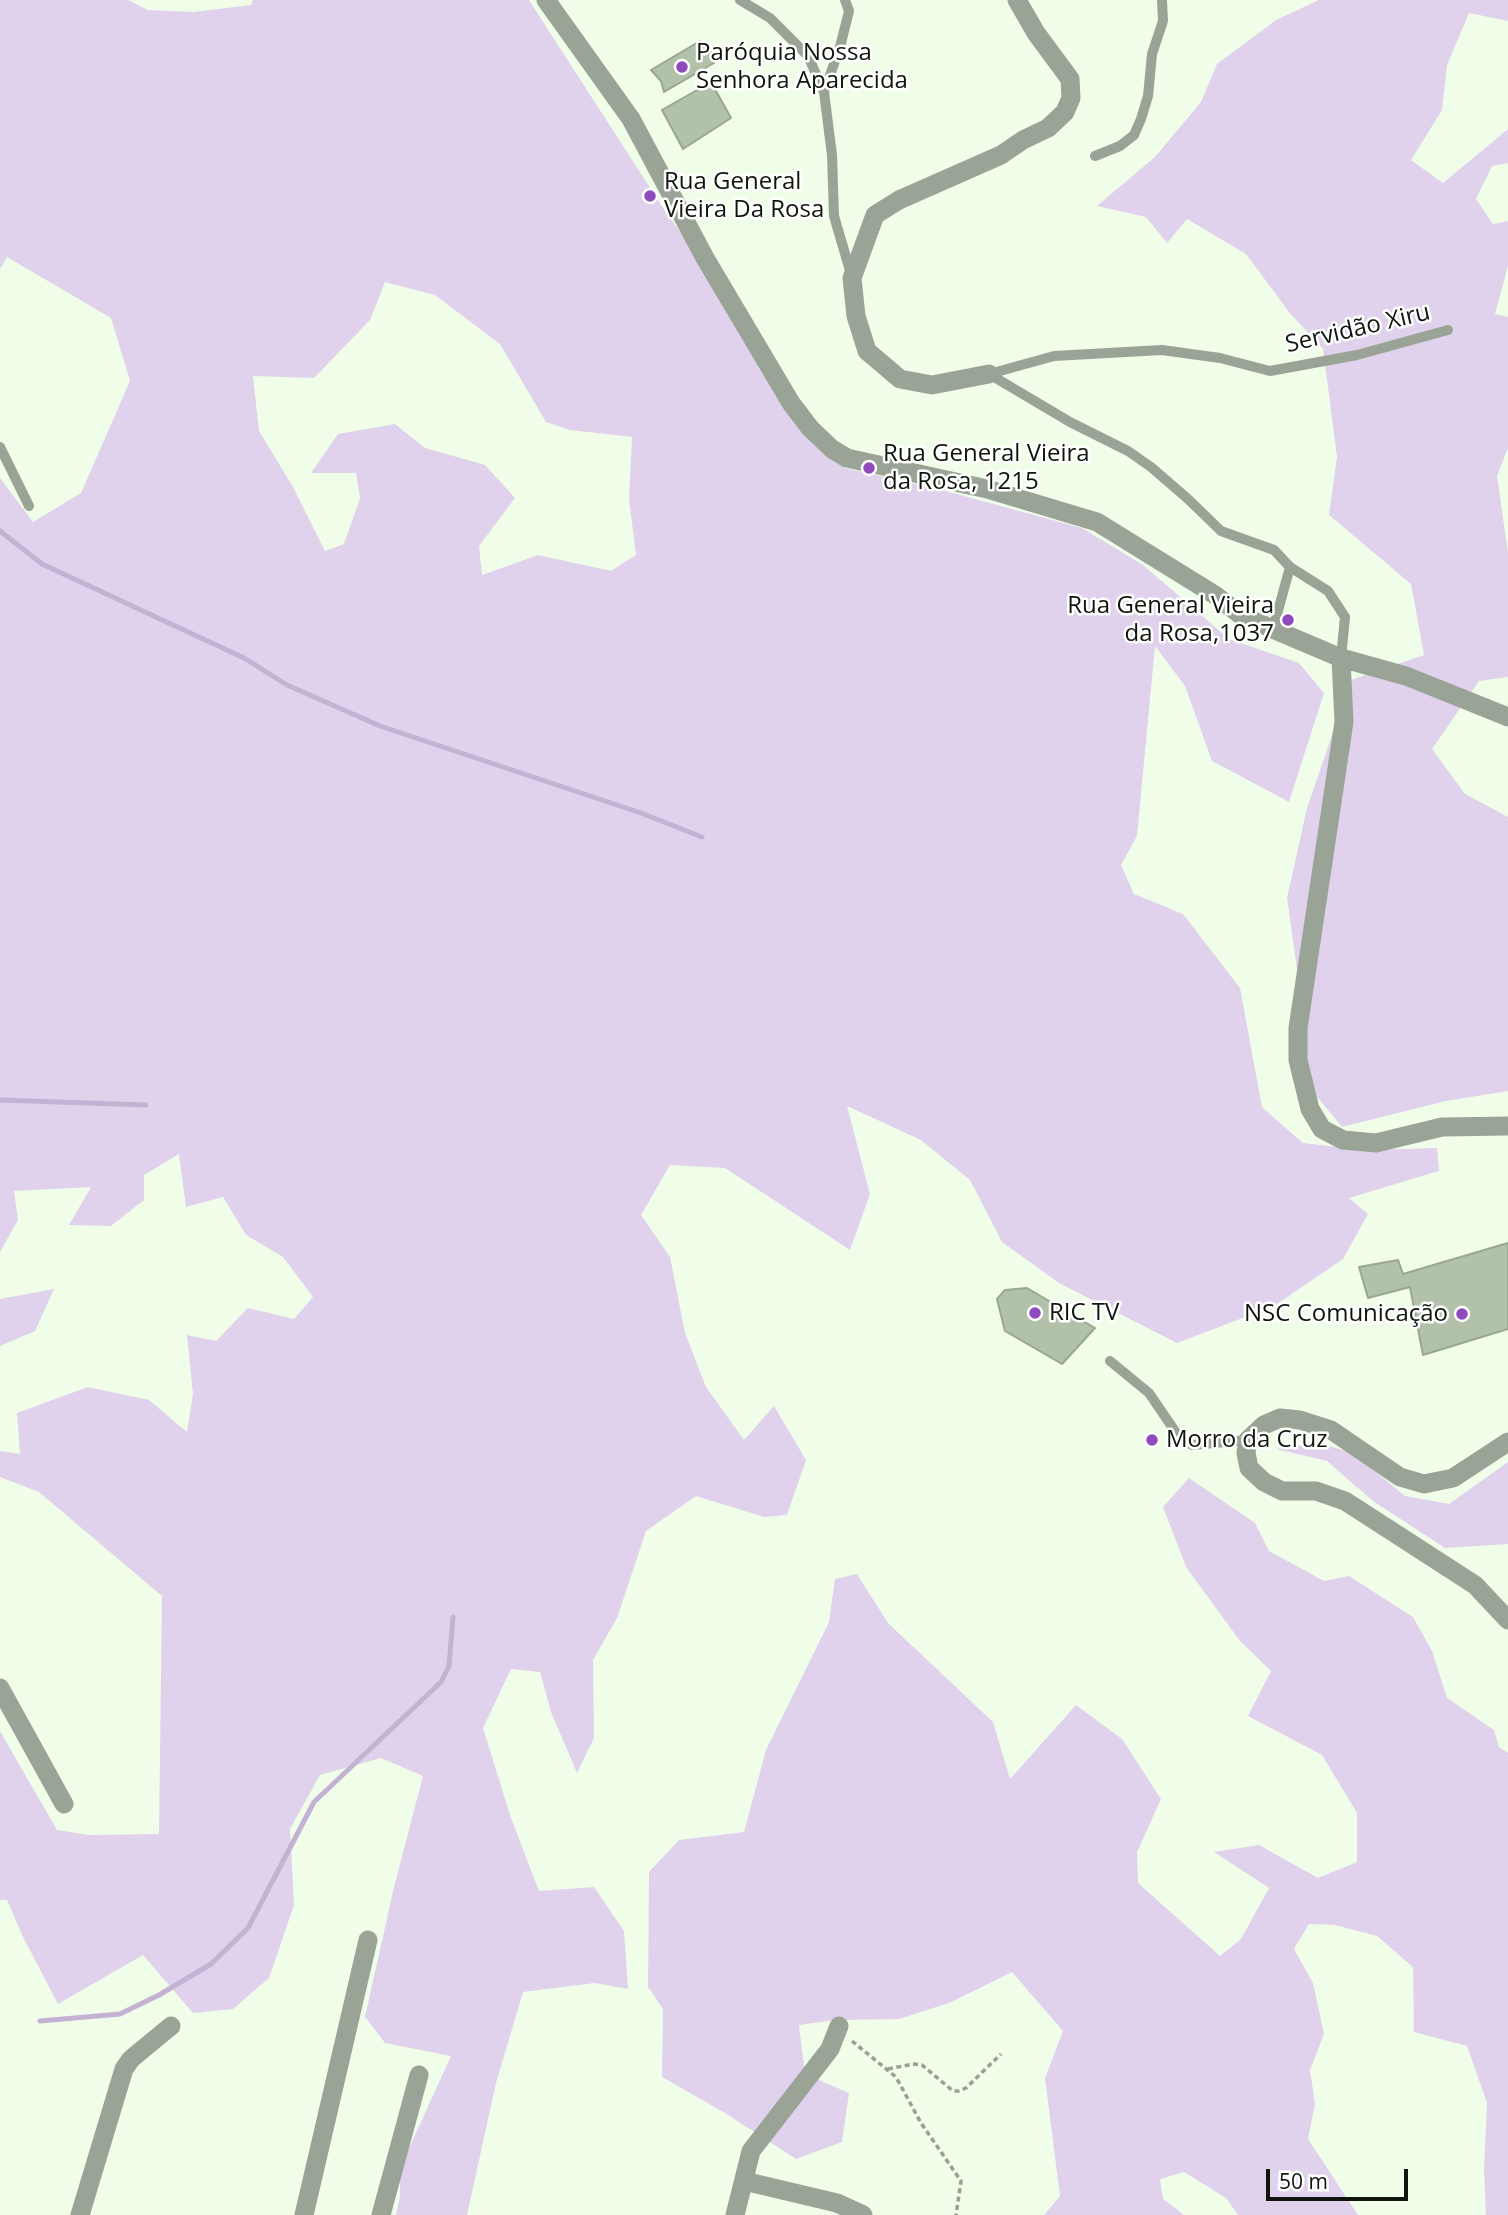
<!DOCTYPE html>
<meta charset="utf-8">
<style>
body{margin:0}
#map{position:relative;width:1508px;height:2215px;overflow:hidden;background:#f0fee9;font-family:"Open Sans",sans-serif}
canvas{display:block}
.scale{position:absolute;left:1266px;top:2169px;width:142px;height:32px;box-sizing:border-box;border:4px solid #0f150c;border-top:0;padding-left:9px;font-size:21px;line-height:24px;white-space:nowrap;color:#0f150c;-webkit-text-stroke:5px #fff;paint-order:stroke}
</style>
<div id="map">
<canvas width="1508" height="2215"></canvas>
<div class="scale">50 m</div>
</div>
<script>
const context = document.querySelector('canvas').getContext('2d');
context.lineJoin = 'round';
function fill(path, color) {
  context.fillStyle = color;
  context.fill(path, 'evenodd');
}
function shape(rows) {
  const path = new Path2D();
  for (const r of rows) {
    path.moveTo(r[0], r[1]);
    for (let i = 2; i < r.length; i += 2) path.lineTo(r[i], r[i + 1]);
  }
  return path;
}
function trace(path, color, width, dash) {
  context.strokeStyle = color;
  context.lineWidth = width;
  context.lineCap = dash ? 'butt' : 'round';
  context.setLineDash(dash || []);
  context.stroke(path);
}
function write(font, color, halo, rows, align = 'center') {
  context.font = font + ' "Open Sans",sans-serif';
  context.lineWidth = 5;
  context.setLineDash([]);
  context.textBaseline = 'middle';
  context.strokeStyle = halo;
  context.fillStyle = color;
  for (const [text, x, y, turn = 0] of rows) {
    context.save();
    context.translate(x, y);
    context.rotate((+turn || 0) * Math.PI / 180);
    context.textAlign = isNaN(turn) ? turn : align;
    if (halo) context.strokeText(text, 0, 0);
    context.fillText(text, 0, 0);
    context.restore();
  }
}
const green = shape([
 [0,0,128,0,148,10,194,12,251,5,253,0,529,0,663,208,738,312,786,409,845,468,942,490,1082,528,1143,565,1229,639,1299,663,1324,693,1289,802,1212,761,1185,686,1155,646,1137,836,1121,865,1134,894,1183,914,1240,988,1262,1107,1303,1143,1365,1150,1437,1148,1439,1171,1349,1198,1368,1214,1343,1259,1274,1306,1177,1343,1059,1283,1002,1242,970,1180,921,1140,847,1106,870,1194,850,1250,725,1168,670,1165,641,1215,670,1257,685,1333,706,1387,744,1440,774,1406,806,1460,787,1515,764,1517,696,1496,646,1531,617,1618,593,1660,594,1738,577,1773,551,1712,540,1672,511,1669,483,1728,511,1818,539,1891,594,1887,624,1931,628,1989,595,1983,523,1992,496,2083,467,2215,396,2215,400,2196,400,2168,451,2056,385,2043,365,2017,394,1887,423,1776,381,1758,320,1775,290,1829,294,1905,269,1978,233,2009,193,2013,143,1955,58,2004,23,1937,7,1900,0,1900,0,1731,57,1830,89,1835,159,1834,162,1596,39,1492,0,1477,0,1451,20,1454,17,1413,88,1387,149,1400,187,1432,193,1394,187,1335,216,1341,248,1308,294,1319,313,1297,283,1257,246,1235,223,1197,186,1207,179,1154,144,1175,144,1200,111,1226,69,1225,91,1187,14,1191,18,1220,0,1252,0,478,33,522,81,493,130,381,111,318,7,257,0,269],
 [385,282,435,295,500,344,546,422,570,430,632,437,629,500,636,555,611,571,538,555,482,575,479,546,515,498,485,465,425,448,395,424,338,434,311,473,356,473,360,498,344,544,325,551,293,487,259,431,253,376,314,378,370,320],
 [1319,0,1508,0,1508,21,1469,13,1447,65,1442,110,1411,160,1443,183,1508,129,1508,163,1492,166,1476,199,1493,224,1508,221,1508,266,1495,314,1508,317,1508,448,1497,476,1508,553,1508,677,1479,681,1432,749,1465,794,1508,817,1508,1091,1446,1101,1342,1127,1308,1086,1305,1025,1287,898,1307,808,1351,680,1424,655,1411,584,1329,515,1337,457,1323,349,1289,312,1246,254,1187,219,1167,243,1146,217,1097,206,1155,157,1201,102,1217,64,1276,20],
 [54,1289,35,1331,0,1346,0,1299],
 [1319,1443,1353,1453,1405,1496,1449,1504,1508,1462,1508,1544,1445,1548,1373,1501,1327,1461,1276,1449],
 [1189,1478,1255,1523,1269,1551,1324,1581,1349,1576,1413,1617,1432,1651,1447,1698,1494,1730,1499,1747,1508,1753,1508,2215,1486,2215,1484,2169,1487,2103,1467,2046,1414,2032,1413,1967,1377,1936,1335,1925,1309,1924,1294,1949,1313,1983,1324,2034,1310,2070,1315,2104,1308,2139,1358,2215,1238,2215,1226,2198,1184,2172,1160,2179,1163,2199,1184,2215,1044,2215,1060,2196,1045,2078,1063,2031,1012,1972,949,2003,899,2019,835,2020,799,2025,805,2074,849,2093,842,2142,796,2159,725,2113,662,2077,663,2009,648,1987,649,1872,679,1840,744,1832,766,1750,829,1622,835,1579,857,1574,888,1623,993,1722,1010,1779,1076,1705,1122,1739,1161,1799,1137,1852,1138,1883,1220,1956,1241,1939,1269,1888,1214,1852,1259,1845,1318,1878,1357,1862,1357,1813,1322,1755,1248,1716,1271,1671,1240,1641,1186,1567,1163,1507]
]);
const stream = shape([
 [0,531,42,564,244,658,287,685,380,726,641,813,702,837],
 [0,1100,146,1105],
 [40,2021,120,2014,159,1995,211,1964,248,1928,314,1802,441,1682,449,1666,453,1617]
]);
const building = shape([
 [700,41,712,48,715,54,710,59,714,63,664,92,661,81,651,70,700,41],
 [711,82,731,118,683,149,662,110,711,82],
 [1508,1243,1508,1329,1423,1355,1410,1287,1368,1298,1359,1267,1398,1260,1403,1274,1508,1243],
 [1027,1288,1095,1328,1062,1364,1005,1331,997,1299,1005,1290,1027,1288]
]);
const path = shape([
 [852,2041,896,2077,921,2123,961,2181,956,2215],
 [888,2069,913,2064,922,2065,953,2091,959,2091,966,2088,1001,2054]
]);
const service = shape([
 [740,0,770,18,808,56,824,92,832,155,834,216,851,274],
 [824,92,840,47,849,11,845,0],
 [1095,156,1120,146,1134,135,1141,119,1148,96,1152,54,1163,21,1162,0],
 [989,374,1054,356,1162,350,1220,358,1270,371,1357,355,1448,330],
 [989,374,1070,422,1128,451,1151,467,1188,499,1221,531,1274,550,1290,567,1273,629],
 [0,447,29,506],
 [1290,567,1328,591,1345,617,1341,658],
 [1110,1361,1149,1393,1179,1437,1192,1445,1248,1440]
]);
const minor = shape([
 [546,0,631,119,705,258,791,403,810,428,832,449,847,458,987,489,1097,522,1215,595,1242,616,1341,658,1406,676,1508,717],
 [989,374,932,385,900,379,867,351,856,316,852,278,875,215,899,200,1001,155,1023,140,1048,128,1065,112,1071,98,1070,79,1036,33,1017,0],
 [1341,658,1344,722,1298,1028,1298,1060,1310,1109,1322,1129,1343,1140,1376,1143,1442,1127,1508,1126],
 [0,1688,64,1804],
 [744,2181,837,2203,863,2215],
 [80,2215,124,2069,131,2059,171,2026],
 [304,2215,368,1940],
 [381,2215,419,2075],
 [735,2215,751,2151,830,2049,839,2026]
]);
const tertiary = shape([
 [1508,1442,1453,1478,1424,1484,1400,1477,1331,1430,1300,1420,1280,1418,1264,1425,1248,1440,1246,1453,1249,1468,1264,1482,1282,1491,1316,1491,1345,1501,1475,1585,1508,1620]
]);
const markers = [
 [682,67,7,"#8f4bbe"],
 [650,196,7,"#8f4bbe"],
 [869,468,7,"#8f4bbe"],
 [1288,620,7,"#8f4bbe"],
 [1035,1313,7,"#8f4bbe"],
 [1462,1314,7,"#8f4bbe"],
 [1152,1440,7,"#8f4bbe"]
];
const poiNames = [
 ["Paróquia Nossa",696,53],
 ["Senhora Aparecida",696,81],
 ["Rua General",664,182],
 ["Vieira Da Rosa",664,210],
 ["Rua General Vieira",883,454],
 ["da Rosa, 1215",883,482],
 ["Rua General Vieira",1274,606,"right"],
 ["da Rosa,1037",1274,634,"right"],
 ["RIC TV",1049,1313],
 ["NSC Comunicação",1448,1314,"right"],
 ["Morro da Cruz",1166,1440]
];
const streetNames = [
 ["Servidão Xiru",1358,329,-13]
];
fill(green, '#e0d2ed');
trace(stream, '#c3b2d3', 5);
fill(building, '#b2c2aa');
trace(building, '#98a890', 2);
trace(path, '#96a191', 3.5, [5, 3.5]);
trace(service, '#9aa496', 10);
trace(minor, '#9aa496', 19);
trace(tertiary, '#9aa496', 19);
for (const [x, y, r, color] of markers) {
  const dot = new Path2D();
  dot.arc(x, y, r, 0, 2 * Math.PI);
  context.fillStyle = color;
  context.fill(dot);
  trace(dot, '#fff', 2.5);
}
write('24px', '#0f150c', '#fff', poiNames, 'left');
write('24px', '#0f150c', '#fff', streetNames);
</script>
